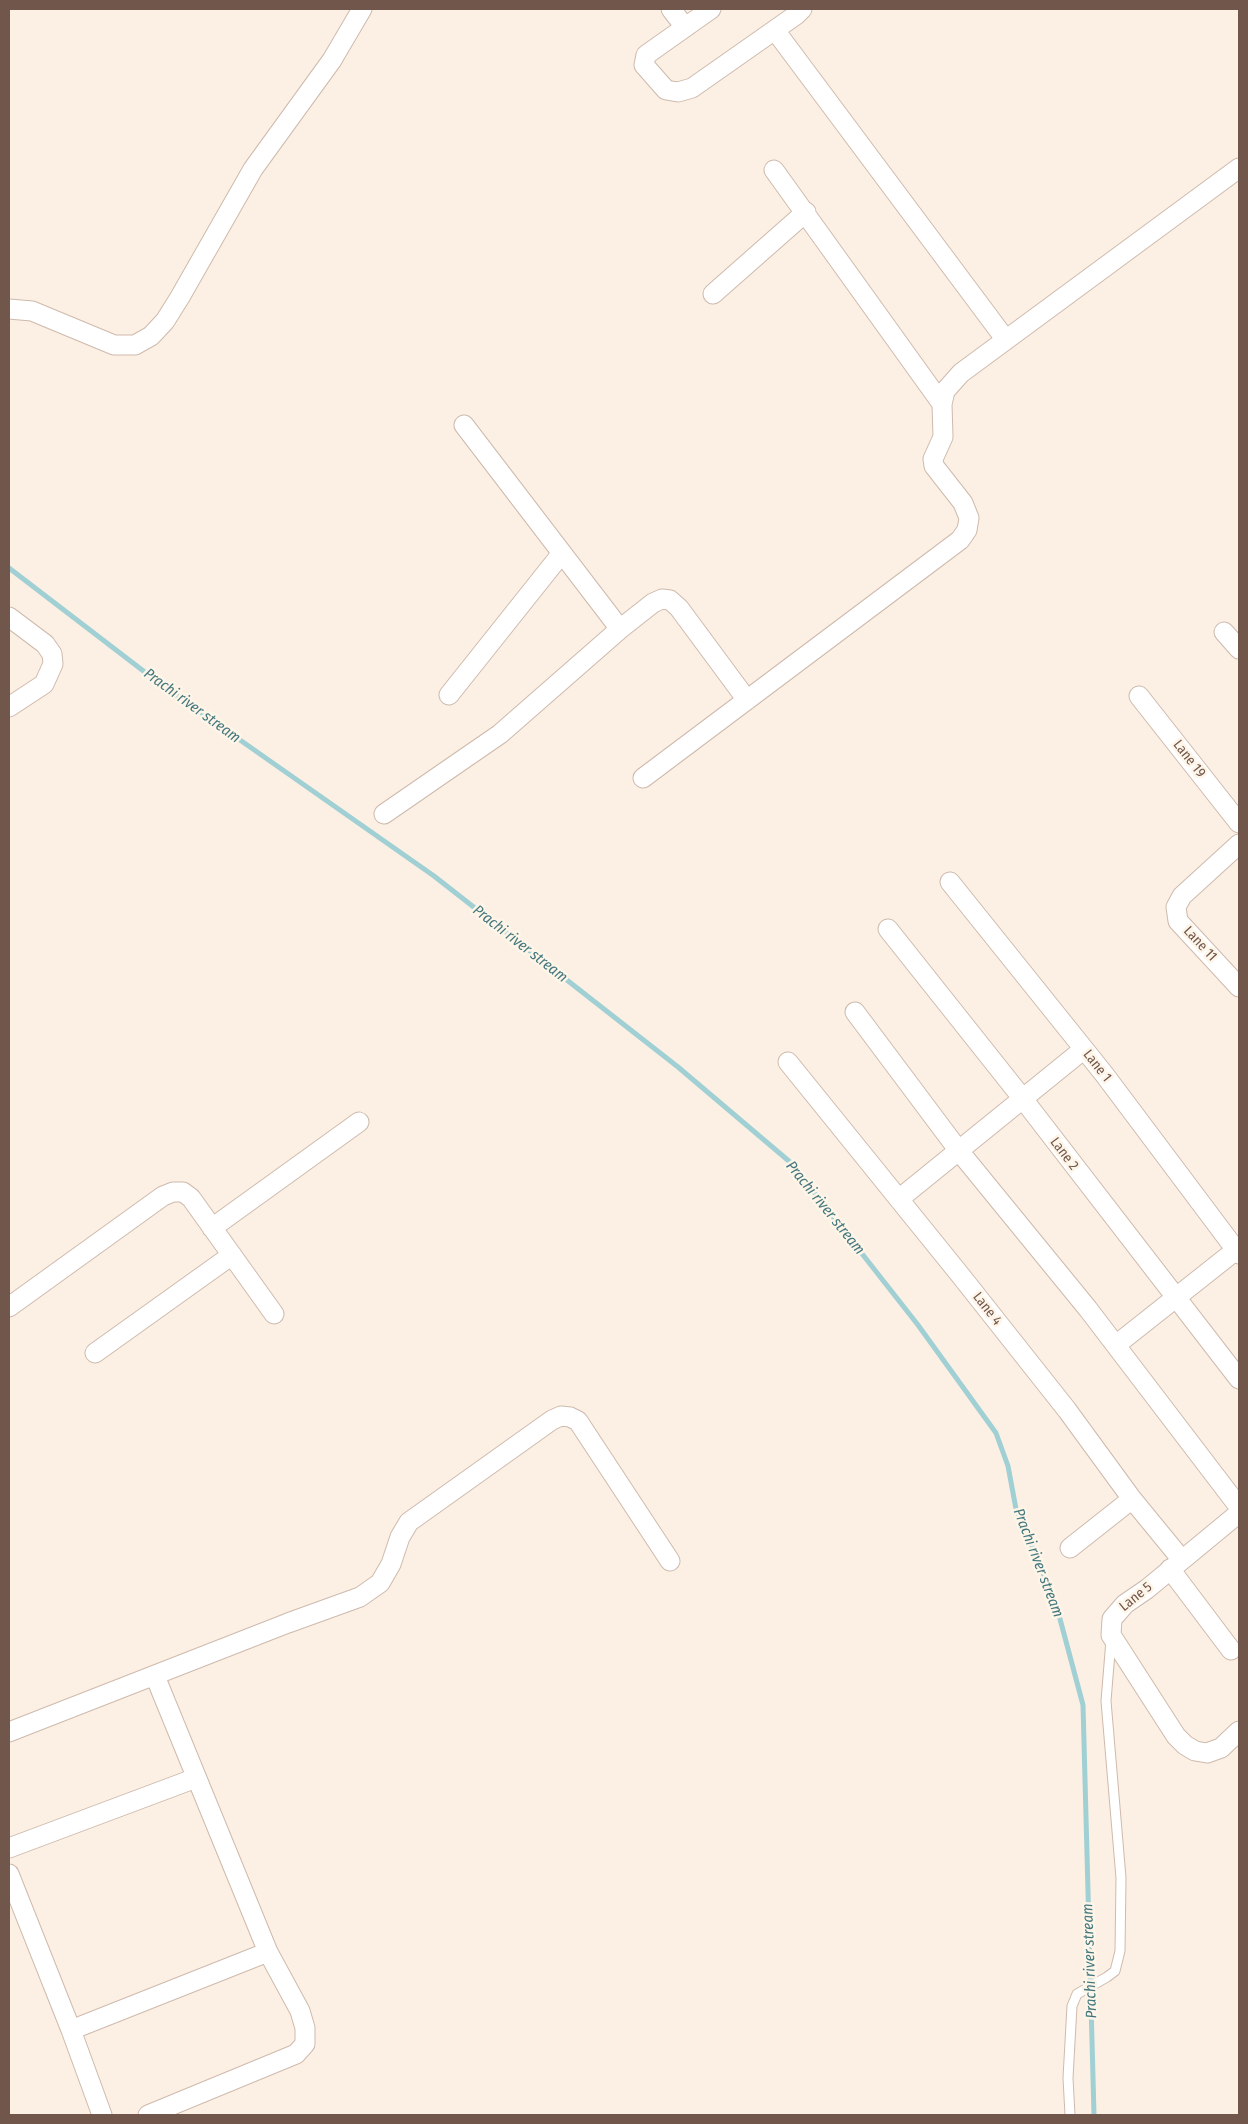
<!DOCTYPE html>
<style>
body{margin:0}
#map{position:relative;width:1248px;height:2124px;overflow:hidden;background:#fbf0e3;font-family:"Fira Sans Condensed",sans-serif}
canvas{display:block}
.frame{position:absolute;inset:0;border:10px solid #71564b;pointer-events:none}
</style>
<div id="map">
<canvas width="1248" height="2124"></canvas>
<div class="frame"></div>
</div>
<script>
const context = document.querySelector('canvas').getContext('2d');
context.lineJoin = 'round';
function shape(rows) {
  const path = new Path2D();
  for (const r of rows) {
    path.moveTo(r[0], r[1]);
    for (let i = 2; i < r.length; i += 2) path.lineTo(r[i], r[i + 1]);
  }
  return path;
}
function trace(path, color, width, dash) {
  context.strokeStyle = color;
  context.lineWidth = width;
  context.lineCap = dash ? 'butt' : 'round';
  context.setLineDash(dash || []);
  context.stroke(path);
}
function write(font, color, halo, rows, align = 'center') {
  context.font = font + ' "Fira Sans Condensed",sans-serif';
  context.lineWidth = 5;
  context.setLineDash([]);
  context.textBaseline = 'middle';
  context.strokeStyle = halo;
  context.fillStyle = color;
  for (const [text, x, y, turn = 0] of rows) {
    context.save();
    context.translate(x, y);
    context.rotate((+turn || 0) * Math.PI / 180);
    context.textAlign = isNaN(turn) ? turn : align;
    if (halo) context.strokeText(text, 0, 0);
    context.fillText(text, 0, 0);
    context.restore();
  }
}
const stream = shape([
 [9,568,163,686,434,876,678,1067,790,1162,918,1325,996,1433,1008,1466,1016,1509,1056,1604,1083,1705,1094,2115]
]);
const lane = shape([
 [1070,2115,1068,2078,1072,2006,1077,1994,1107,1977,1115,1971,1120,1951,1121,1878,1106,1701,1111,1640]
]);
const street = shape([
 [671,9,685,27],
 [711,9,646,55,644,65,666,90,678,92,692,88,796,15,802,9],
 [780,37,1006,340],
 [774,170,942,404],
 [713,294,806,212],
 [9,309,32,311,114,345,135,345,151,336,165,321,180,297,253,169,332,60,362,9],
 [464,425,620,629],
 [9,617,45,644,52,654,53,664,44,684,9,707],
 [1224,632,1239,649],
 [449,695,562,553],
 [1139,696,1239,823],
 [643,778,960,540,967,530,969,518,963,503,934,466,933,459,943,437,942,404,945,391,961,373,1239,168],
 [384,814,500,734,620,629,653,603,662,599,670,600,679,608,747,700],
 [1239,844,1182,896,1176,907,1178,921,1239,987],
 [950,882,1104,1074,1239,1254],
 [888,929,1023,1099,1239,1379],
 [855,1012,959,1151,1088,1309,1239,1507],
 [788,1062,961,1276,1067,1410,1132,1499,1182,1560],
 [899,1199,1084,1049],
 [212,1228,359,1122],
 [9,1307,163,1196,173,1192,183,1192,191,1198,274,1314],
 [1116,1345,1236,1250],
 [95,1353,232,1255],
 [1239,1513,1147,1589,1125,1604,1112,1619,1111,1635,1176,1736,1185,1745,1195,1751,1207,1753,1221,1748,1239,1731],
 [1070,1548,1132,1499],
 [1170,1569,1231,1650],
 [9,1732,288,1623,360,1597,380,1583,391,1564,400,1537,409,1522,552,1420,561,1416,570,1417,578,1421,670,1561],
 [9,1848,196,1778],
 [9,1874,71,2030,102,2115],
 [71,2030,268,1952],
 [148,2115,296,2054,305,2044,305,2028,300,2011,268,1952,155,1676]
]);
const streetNames = [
 ["Lane 19",1189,759,52],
 ["Lane 11",1200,944,47],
 ["Lane 1",1097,1066,52],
 ["Lane 2",1064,1154,53],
 ["Lane 4",987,1309,52],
 ["Lane 5",1136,1597,-39]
];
const waterNames = [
 ["Prachi river stream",192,706,36],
 ["Prachi river stream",520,944,38],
 ["Prachi river stream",825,1208,51],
 ["Prachi river stream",1038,1563,69],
 ["Prachi river stream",1090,1961,-92]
];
trace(stream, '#a0cfd4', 5);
trace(lane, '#cebaad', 11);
trace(street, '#cebaad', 21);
trace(lane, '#fff', 9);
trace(street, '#fff', 19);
write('14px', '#71564b', '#fef5e9', streetNames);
write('italic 15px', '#43777d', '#fef5e9', waterNames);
</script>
